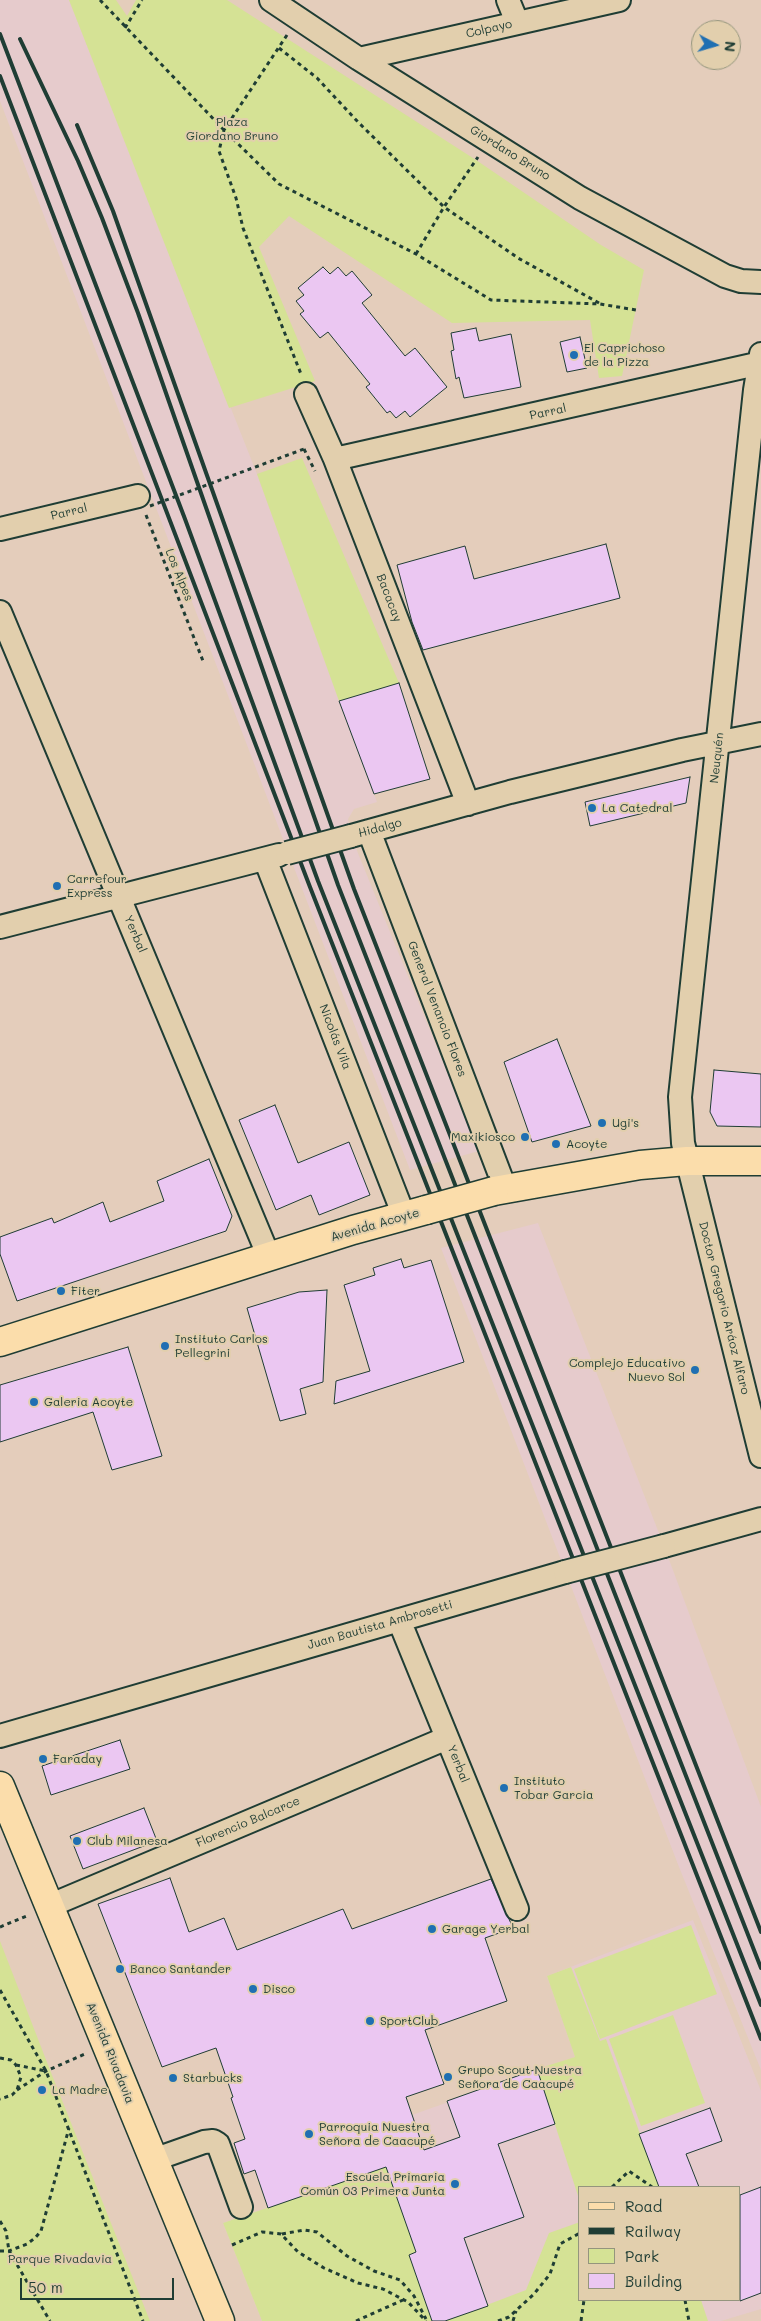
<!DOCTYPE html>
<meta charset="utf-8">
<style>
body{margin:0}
#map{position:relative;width:761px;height:2321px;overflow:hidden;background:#e4cdbb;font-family:Mali,sans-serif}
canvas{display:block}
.legend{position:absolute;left:578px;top:2186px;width:162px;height:115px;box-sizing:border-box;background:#e2cfad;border:1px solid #94957d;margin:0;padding:6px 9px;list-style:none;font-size:15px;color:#1f3d34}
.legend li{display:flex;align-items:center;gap:10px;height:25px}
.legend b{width:25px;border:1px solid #94957d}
.north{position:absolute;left:691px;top:20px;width:50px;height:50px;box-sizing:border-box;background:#e2cfad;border:1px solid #94957d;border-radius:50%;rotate:96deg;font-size:14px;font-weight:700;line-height:20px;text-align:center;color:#1f3d34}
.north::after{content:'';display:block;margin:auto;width:18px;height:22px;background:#1f6fb2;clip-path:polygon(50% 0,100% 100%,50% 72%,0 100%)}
.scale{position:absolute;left:20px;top:2278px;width:154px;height:22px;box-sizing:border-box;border:2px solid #1f3d34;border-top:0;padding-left:6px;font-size:15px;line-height:18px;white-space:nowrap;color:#1f3d34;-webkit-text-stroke:4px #e2cfad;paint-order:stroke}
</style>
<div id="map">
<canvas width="761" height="2321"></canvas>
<ul class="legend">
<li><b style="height:6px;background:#fbddab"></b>Road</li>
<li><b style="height:6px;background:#1f3d34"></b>Railway</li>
<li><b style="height:14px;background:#d5e295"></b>Park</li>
<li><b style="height:14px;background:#ebc7f2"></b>Building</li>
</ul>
<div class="north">N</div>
<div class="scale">50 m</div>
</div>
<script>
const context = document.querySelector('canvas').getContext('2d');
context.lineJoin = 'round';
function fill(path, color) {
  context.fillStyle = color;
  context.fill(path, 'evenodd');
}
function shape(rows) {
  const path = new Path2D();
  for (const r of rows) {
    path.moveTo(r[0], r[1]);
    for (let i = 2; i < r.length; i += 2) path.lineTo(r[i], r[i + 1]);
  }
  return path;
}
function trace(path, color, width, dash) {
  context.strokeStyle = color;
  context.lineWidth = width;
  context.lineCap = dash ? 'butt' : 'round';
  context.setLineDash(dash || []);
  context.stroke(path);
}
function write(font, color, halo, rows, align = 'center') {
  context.font = font + ' Mali,sans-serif';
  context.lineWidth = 4;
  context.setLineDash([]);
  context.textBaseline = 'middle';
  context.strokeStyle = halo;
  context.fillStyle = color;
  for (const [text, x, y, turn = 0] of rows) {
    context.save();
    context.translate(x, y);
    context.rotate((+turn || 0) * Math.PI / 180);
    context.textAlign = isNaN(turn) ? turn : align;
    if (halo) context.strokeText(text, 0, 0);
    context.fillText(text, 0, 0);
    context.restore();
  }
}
const built = shape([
 [0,0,69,0,257,474,377,802,354,809,348,819,351,836,479,1151,410,1170,0,101],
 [538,1223,664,1546,761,1807,761,2070,679,1867,441,1248],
 [693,1920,761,2091,761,2309,721,2321,262,2321,223,2223,385,2167,412,2115,575,2057,547,1976],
 [580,2187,740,2187,740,2300,580,2300]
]);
const green = shape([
 [69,0,116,0,127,16,136,0,227,0,476,160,601,245,644,270,622,376,599,378,590,320,452,323,289,216,259,247,315,381,229,408],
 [302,458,399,683,339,701,257,474],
 [691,1925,717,1994,600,2039,574,1969],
 [0,1941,50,2070,150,2321,0,2321],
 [571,1967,600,2041,606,2039,659,2187,580,2187,580,2202,537,2069,575,2057,547,1976],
 [673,2015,705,2103,641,2126,609,2039],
 [386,2167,416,2252,409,2255,432,2321,262,2321,223,2223],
 [580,2222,580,2300,701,2300,708,2321,445,2321,526,2290,549,2233]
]);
const building = shape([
 [323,267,330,274,338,267,346,276,352,271,372,295,362,303,405,356,415,348,447,387,410,417,405,411,396,418,390,411,387,413,366,387,370,384,328,332,320,338,300,314,304,311,296,301,304,295,298,288,323,267],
 [476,328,479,341,511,334,521,387,464,398,459,377,456,379,451,351,454,350,451,333,476,328],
 [580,337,587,368,567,372,560,342,580,337],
 [606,544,620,598,423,650,412,622,397,565,465,546,474,579,606,544],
 [399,683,430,779,374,794,339,701,399,683],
 [690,777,686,803,590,826,585,802,690,777],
 [557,1039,591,1126,532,1142,504,1062,557,1039],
 [714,1070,761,1074,761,1127,717,1126,710,1112,714,1070],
 [275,1105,298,1163,349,1142,370,1195,319,1215,311,1195,276,1210,239,1120,275,1105],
 [209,1159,232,1216,226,1231,17,1301,0,1254,0,1237,52,1218,54,1223,103,1202,110,1222,164,1201,157,1181,209,1159],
 [401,1259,404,1268,431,1260,464,1362,334,1404,336,1381,370,1371,344,1285,375,1275,373,1268,401,1259],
 [327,1290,323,1382,300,1389,306,1414,280,1421,247,1308,299,1292,327,1290],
 [128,1347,162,1456,112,1470,93,1412,0,1442,0,1385,128,1347],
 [120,1740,130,1769,51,1795,42,1766,120,1740],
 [144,1808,157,1841,83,1869,70,1836,144,1808],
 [170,1878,189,1932,224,1918,237,1950,343,1909,352,1929,491,1879,513,1928,485,1938,507,2001,425,2030,444,2084,406,2097,424,2150,460,2137,447,2101,537,2069,555,2124,498,2144,524,2217,464,2238,488,2306,445,2321,432,2321,409,2255,416,2252,386,2167,268,2208,255,2170,244,2174,234,2143,245,2139,231,2098,233,2097,216,2048,162,2067,98,1904,170,1878],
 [710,2108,722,2141,686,2154,699,2187,659,2187,639,2134,710,2108],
 [761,2187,761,2293,740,2301,740,2195,761,2187]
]);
const path = shape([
 [100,0,224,130,279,184,416,254,491,300,600,304,636,310],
 [125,28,142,0],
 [287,35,224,130,219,151,236,198,243,228,301,374],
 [279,48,317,78,358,122,444,207,518,258,599,303],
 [416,254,444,207,478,157],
 [304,449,315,471],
 [146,515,203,661],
 [0,1927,29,1915],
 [0,1990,46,2071,143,2321],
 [0,2058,11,2060,16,2065,21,2077,17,2090,12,2095,0,2099],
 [16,2065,46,2071],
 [17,2090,46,2071,85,2054],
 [612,2187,629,2171,652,2187],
 [0,2221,6,2231,9,2251,50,2321],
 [282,2234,304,2230,317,2232,347,2256,374,2271,400,2280,414,2296,426,2319],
 [232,2245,262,2232,281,2234,298,2252,324,2268,358,2283,383,2289,408,2302,426,2321],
 [0,2251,9,2251,27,2244,35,2238,41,2231,69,2128],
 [685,2300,689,2321],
 [356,2321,403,2300],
 [498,2321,509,2317,534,2294,550,2274,560,2244,580,2233],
 [513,2321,516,2311],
 [581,2321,584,2300]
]);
const minor = shape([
 [271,0,359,59,580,198,725,276,741,281,761,282],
 [508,0,517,22],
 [359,59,619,0],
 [761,354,755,390,680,1097,683,1143,761,1456],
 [306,394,335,459,468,804],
 [335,459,761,363],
 [0,529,138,496],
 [0,612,269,1257],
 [369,831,505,1188],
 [351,836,510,792,682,750,761,734],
 [265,859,404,1216],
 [0,927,279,855],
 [664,1546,761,1519],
 [399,1620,517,1909],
 [0,1736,565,1572],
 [49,1906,447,1738],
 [153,2160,204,2142,213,2141,218,2144,241,2207]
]);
const major = shape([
 [494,1191,640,1165,687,1161,761,1161],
 [0,1342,353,1230,426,1210],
 [0,1786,220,2321]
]);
const rail = shape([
 [0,34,185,519,318,881,761,2005],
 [20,39,78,161,102,218,138,313,338,885,761,1968],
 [0,76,310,887,761,2039],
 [77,125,113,211,354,889,761,1932]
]);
const pathBridge = shape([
 [150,506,304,449]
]);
const minorBridge = shape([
 [287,853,351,836],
 [565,1572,664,1546]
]);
const majorBridge = shape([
 [426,1210,494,1191]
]);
const markers = [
 [574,355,5,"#1f6fb2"],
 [592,808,5,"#1f6fb2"],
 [57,886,5,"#1f6fb2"],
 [602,1123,5,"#1f6fb2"],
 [525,1137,5,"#1f6fb2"],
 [556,1144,5,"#1f6fb2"],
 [61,1291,5,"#1f6fb2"],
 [165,1346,5,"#1f6fb2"],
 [695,1370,5,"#1f6fb2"],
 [34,1402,5,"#1f6fb2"],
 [43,1759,5,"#1f6fb2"],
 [504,1788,5,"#1f6fb2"],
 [77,1841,5,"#1f6fb2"],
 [432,1929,5,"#1f6fb2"],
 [120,1969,5,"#1f6fb2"],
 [253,1989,5,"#1f6fb2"],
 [370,2021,5,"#1f6fb2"],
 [448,2077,5,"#1f6fb2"],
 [173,2078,5,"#1f6fb2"],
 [42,2090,5,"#1f6fb2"],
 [309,2134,5,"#1f6fb2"],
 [455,2184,5,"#1f6fb2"]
];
const streetNames = [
 ["Colpayo",489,29,-13],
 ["Giordano Bruno",510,153,32],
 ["Parral",548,412,-12],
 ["Parral",69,512,-13],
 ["Los Alpes",179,575,68],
 ["Bacacay",389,598,69],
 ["Neuquén",717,758,-84],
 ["Hidalgo",380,828,-15],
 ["Yerbal",135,934,67],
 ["General Venancio Flores",437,1009,69],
 ["Nicolás Vila",335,1037,69],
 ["Avenida Acoyte",375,1225,-16],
 ["Doctor Gregorio Aráoz Alfaro",724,1308,76],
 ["Juan Bautista Ambrosetti",380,1625,-16],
 ["Yerbal",458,1764,68],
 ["Florencio Balcarce",248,1822,-23],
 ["Avenida Rivadavia",110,2053,68]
];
const parkNames = [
 ["Plaza",232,122],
 ["Giordano Bruno",232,136],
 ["Parque Rivadavia",60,2259]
];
const poiNames = [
 ["El Caprichoso",584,348],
 ["de la Pizza",584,362],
 ["La Catedral",602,808],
 ["Carrefour",67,879],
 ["Express",67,893],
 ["Ugi's",612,1123],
 ["Maxikiosco",515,1137,"right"],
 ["Acoyte",566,1144],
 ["Fiter",71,1291],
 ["Instituto Carlos",175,1339],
 ["Pellegrini",175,1353],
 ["Complejo Educativo",685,1363,"right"],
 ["Nuevo Sol",685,1377,"right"],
 ["Galeria Acoyte",44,1402],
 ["Faraday",53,1759],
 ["Instituto",514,1781],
 ["Tobar Garcia",514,1795],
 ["Club Milanesa",87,1841],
 ["Garage Yerbal",442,1929],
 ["Banco Santander",130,1969],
 ["Disco",263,1989],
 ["SportClub",380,2021],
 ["Grupo Scout Nuestra",458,2070],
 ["Señora de Caacupé",458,2084],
 ["Starbucks",183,2078],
 ["La Madre",52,2090],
 ["Parroquia Nuestra",319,2127],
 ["Señora de Caacupé",319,2141],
 ["Escuela Primaria",445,2177,"right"],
 ["Común 03 Primera Junta",445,2191,"right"]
];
fill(built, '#e6cbcc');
fill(green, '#d5e295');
fill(building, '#ebc7f2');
trace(building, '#1f3d34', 1);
trace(minor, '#1f3d34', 26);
trace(major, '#1f3d34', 31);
trace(path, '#1f3d34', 3, [4, 4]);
trace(minor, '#e2cfad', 22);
trace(major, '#fbddab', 28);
trace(rail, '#1f3d34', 4);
trace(minorBridge, '#1f3d34', 26, []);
trace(majorBridge, '#1f3d34', 31, []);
trace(pathBridge, '#1f3d34', 3, [4, 4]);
trace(minorBridge, '#e2cfad', 22);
trace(majorBridge, '#fbddab', 28);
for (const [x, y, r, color] of markers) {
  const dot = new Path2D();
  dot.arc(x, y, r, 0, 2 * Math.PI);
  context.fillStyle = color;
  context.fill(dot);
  trace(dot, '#e2cfad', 2);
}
write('12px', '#1f3d34', '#e2cfad', streetNames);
write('12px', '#284539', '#e2cfad', parkNames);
write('12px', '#1f3d34', '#e2cfad', poiNames, 'left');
</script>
